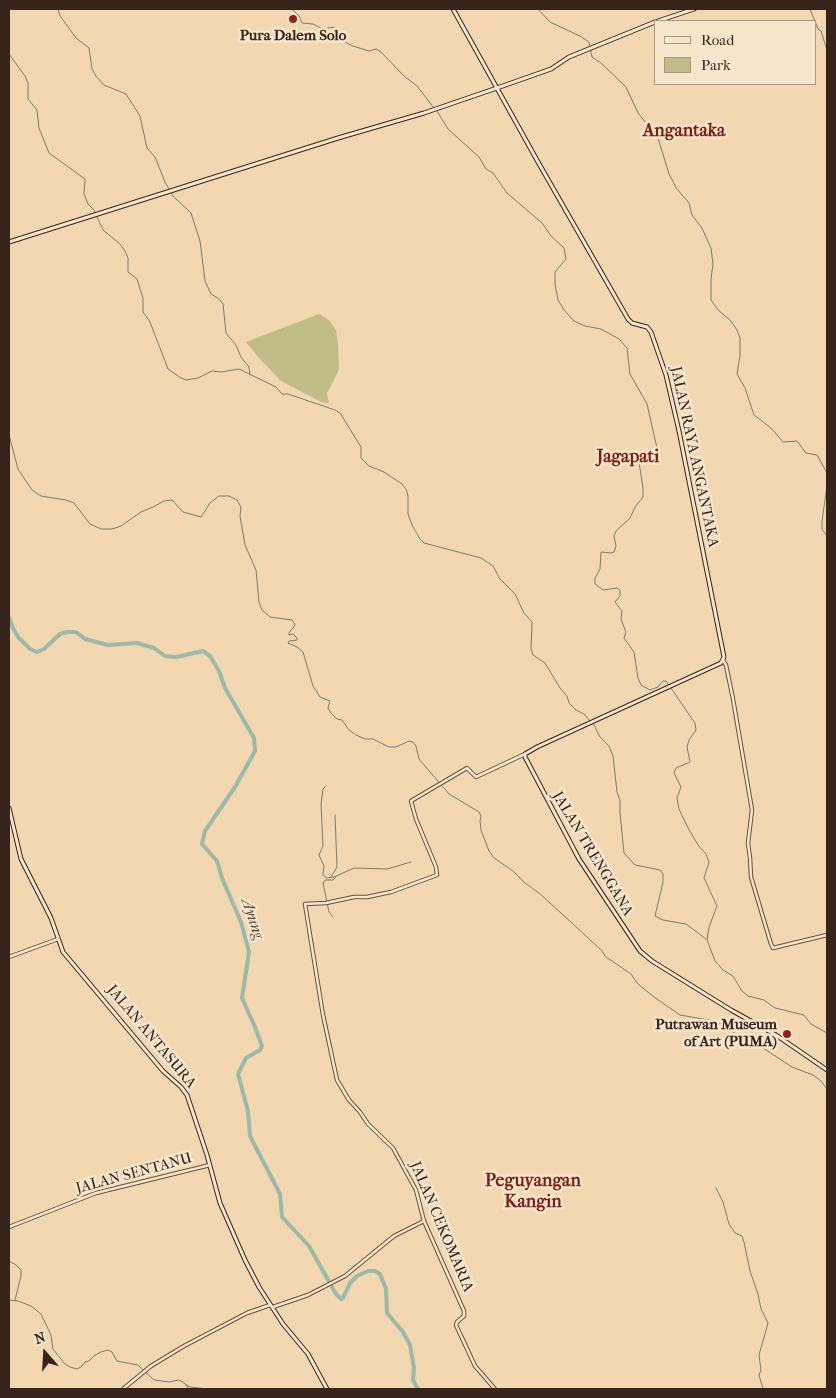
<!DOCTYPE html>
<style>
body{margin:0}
#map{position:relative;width:836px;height:1398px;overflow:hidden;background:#f3d7b0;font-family:"IM FELL French Canon",serif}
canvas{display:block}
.frame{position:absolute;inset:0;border:10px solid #37241c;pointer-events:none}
.legend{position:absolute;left:654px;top:20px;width:162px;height:65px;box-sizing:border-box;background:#f7e5cc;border:1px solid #aa9886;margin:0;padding:6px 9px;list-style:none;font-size:15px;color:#37241c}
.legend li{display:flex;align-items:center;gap:10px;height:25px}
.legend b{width:25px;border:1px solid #aa9886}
.north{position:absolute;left:20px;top:1328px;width:50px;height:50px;-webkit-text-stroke:4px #f7e5cc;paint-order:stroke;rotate:341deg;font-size:14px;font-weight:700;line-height:20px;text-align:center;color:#37241c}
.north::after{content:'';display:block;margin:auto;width:18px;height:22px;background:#37241c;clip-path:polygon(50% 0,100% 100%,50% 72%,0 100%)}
</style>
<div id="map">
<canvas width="836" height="1398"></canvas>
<div class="frame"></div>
<ul class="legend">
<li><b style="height:6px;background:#f7e5cc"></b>Road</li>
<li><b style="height:14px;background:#c0bd88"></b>Park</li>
</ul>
<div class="north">N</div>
</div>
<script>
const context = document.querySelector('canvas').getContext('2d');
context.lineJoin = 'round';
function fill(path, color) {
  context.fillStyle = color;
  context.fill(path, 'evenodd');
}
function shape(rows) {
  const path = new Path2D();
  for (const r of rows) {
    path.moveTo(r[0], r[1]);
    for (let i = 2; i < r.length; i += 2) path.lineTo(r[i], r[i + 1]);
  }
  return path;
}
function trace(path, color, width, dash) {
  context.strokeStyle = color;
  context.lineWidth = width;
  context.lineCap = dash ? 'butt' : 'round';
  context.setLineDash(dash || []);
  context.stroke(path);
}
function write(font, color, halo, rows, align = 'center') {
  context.font = font + ' "IM FELL French Canon",serif';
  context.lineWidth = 5;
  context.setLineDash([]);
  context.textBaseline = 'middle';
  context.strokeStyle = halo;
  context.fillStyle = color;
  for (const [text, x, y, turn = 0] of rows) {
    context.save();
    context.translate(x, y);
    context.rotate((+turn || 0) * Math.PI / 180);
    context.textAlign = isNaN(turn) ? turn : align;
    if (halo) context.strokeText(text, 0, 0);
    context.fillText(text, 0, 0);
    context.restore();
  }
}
const green = shape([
 [319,314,329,320,336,330,338,343,339,370,327,393,329,403,321,402,281,381,258,357,246,342]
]);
const stream = shape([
 [58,9,60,16,76,38,89,48,92,69,96,76,104,85,126,94,140,116,147,148,155,157,165,182,173,196,191,213,200,241,205,281,211,294,219,299,223,304,226,333,236,345,241,357,249,367,250,375],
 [292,9,299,16,302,23,313,24,323,29,334,27,345,42,353,46,369,51,376,49,381,52,404,76,417,86,434,108],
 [538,9,550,22,580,36,589,42,592,57,601,63,626,87,638,113,658,138,669,174,677,189,689,203,692,215,702,228,711,248,713,264,711,279,711,300,718,310,730,320,737,330,740,338,740,355,737,374,745,388,754,415,771,428,783,442,797,441,806,453,817,455,827,473],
 [810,9,818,29,821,31,827,50],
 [9,54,25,76,28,83,28,99,37,110,39,128,49,153,85,179,84,194,88,204,94,210,103,230,120,244,125,251,128,258,128,272,137,279,143,298,143,312,150,322,168,369,181,378,186,380,198,378,212,371,221,372,239,369,276,387,282,394,288,394,335,410,340,413,361,447,361,458,369,466,384,472,402,484,406,489,408,496,408,514,412,525,420,539,424,543,481,558,493,566,500,579,515,594,524,613,532,622,531,649,533,655,545,663,560,688,567,696,569,703,576,710,584,714,590,721],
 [437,111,448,129,479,157,486,169,493,173,507,193,542,223,551,236,564,248,566,259,555,272,555,284,558,300,564,310,574,321,585,326,601,329,619,339,627,348,630,374,647,404,657,448,654,452,646,452,638,456,643,488,643,497,635,507,630,518,616,531,614,536,616,546,614,552,611,553,601,552,600,569,595,578,595,584,603,590,617,588,620,590,620,596,615,602,622,611,621,619,626,632,624,638,634,652,638,678,641,685,650,690,658,687,663,681,666,681,695,723,696,730,689,740,687,747,690,762,676,768,674,773,681,787,677,798,679,809,687,826,698,845,706,854,709,862,704,878,717,906,709,927,707,940,715,961,723,970,733,976,742,991,748,996,764,1000,775,1008,804,1015,811,1024,827,1033],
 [9,435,18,469,32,490,41,496,66,500,74,503,90,524,101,529,112,529,121,526,141,512,153,507,164,501,172,500,183,512,201,517,210,503,219,496,229,496,237,500,241,507,240,516,245,545,256,570,259,602,262,610,270,617,292,620,294,623,295,625,289,633,289,635,293,634,297,638,297,640,289,641,288,643,297,647,303,652,313,686,320,697,330,701,328,708,331,713,337,719,342,720,349,730,356,735,365,739,373,739,389,747,396,747,409,741,413,742,416,746,419,759,449,794,479,812,481,816,480,821,481,830,489,851,494,858,513,871,525,883,539,893,573,924,601,950,606,957,631,974,638,984,654,997,680,1015,714,1021,725,1026,744,1040,757,1044,792,1067,813,1075,821,1081,827,1089],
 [827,486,822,521,822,529,827,536],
 [593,723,600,737,609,746,613,756,617,792,620,801,620,813,624,853,635,865,660,870,663,874,663,882,655,916,663,920,686,924,706,939],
 [326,786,323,789,321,804,323,846,319,855,324,866,323,875,327,878,334,877,354,868,387,869,411,862],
 [331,877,337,867,335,815],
 [333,917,329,912,323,883,325,880,333,880,336,877],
 [716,1188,723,1202,729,1224,735,1233,742,1236,744,1242,750,1271,758,1294,761,1309,768,1323,759,1355,761,1370,759,1375,763,1389],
 [9,1261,16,1265,21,1270,21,1276,15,1300],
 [9,1300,18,1301,31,1306,41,1314,51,1335,53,1349,64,1363,70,1367,77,1369,81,1367,85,1362,89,1361,95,1355,101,1352,108,1350,112,1352,117,1361,138,1365,154,1380,169,1382,179,1380,190,1387,207,1389],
 [186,1385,189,1389]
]);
const river = shape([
 [9,617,13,628,18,637,30,649,37,652,44,649,60,634,67,632,76,632,85,639,108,645,137,643,154,648,165,656,176,657,203,651,210,656,219,671,225,688,254,738,255,751,235,787,205,831,202,844,217,861,222,878,241,922,249,952,242,998,255,1027,262,1046,260,1050,246,1058,238,1074,248,1111,250,1136,280,1194,282,1217,309,1246,336,1294,341,1299,343,1298,350,1283,357,1276,368,1271,375,1271,380,1274,386,1289,387,1313,403,1332,410,1345,414,1368,413,1380,418,1389]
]);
const tertiary = shape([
 [723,660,726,665,733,699,752,810,748,843,750,858,751,877,771,944,773,948,827,935],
 [9,957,58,939],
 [9,1227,96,1193,210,1165],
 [273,1307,308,1295,345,1276,394,1236,424,1221],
 [123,1389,151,1366,184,1346,247,1313,270,1305],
 [495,1389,475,1366,456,1325,457,1322,464,1316,464,1311,424,1221,416,1190,393,1148,368,1124,360,1112,349,1100,337,1080,323,1015,305,904,326,903,354,897,367,897,391,892,437,875,436,867,416,819,411,801,467,768,476,777,525,754]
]);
const secondary = shape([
 [453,9,538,162,628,319,632,323,647,327,651,332,666,375,679,431,724,657,721,663,537,747,525,754,525,757,579,859,640,951,652,961,731,1010,776,1035,827,1070],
 [658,21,694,9],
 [9,242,338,138,424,113,497,88,551,69,569,57,655,22],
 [9,808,21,859,51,918,63,952,163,1071,181,1087,187,1095,207,1155,220,1203,245,1260,259,1287,283,1324,308,1354,327,1389]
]);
const markers = [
 [293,19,5,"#8f2418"],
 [787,1034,5,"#8f2418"]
];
const poiNames = [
 ["Pura Dalem Solo",293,36],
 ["Putrawan Museum",777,1025,"right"],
 ["of Art (PUMA)",777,1042,"right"]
];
const streetNames = [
 ["JALAN RAYA ANGANTAKA",694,457,78],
 ["JALAN TRENGGANA",592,854,59],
 ["JALAN ANTASURA",151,1037,50],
 ["JALAN SENTANU",134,1174,-15],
 ["JALAN CEKOMARIA",441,1227,67]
];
const waterNames = [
 ["Ayung",252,919,72]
];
const quarterNames = [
 ["Angantaka",684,132],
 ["Jagapati",628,458],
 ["Peguyangan",533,1182],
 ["Kangin",533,1203]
];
fill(green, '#c0bd88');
trace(stream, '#737e71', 1);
trace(river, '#9bbaa9', 4);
trace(tertiary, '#665141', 4.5);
trace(secondary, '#37241c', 5);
trace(tertiary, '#f7e5cc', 2.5);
trace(secondary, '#f7e5cc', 3);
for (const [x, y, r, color] of markers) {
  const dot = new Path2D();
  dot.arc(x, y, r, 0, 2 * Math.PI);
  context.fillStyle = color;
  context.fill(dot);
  trace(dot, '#f7e5cc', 2);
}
write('bold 15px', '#37241c', '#f7e5cc', poiNames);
write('15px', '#37241c', '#f7e5cc', streetNames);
write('italic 16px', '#504a3f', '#f7e5cc', waterNames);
write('bold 18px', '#7a1f14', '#f7e5cc', quarterNames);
</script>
